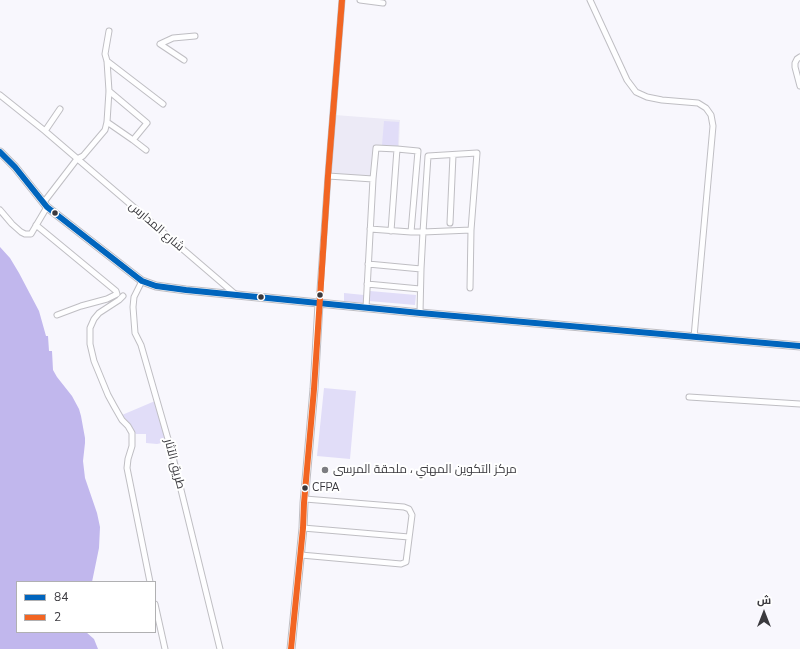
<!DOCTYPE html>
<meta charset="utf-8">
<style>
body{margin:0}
#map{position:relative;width:800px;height:649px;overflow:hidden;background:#f8f7fd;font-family:"Nunito Sans",Cairo,sans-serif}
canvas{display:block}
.legend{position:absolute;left:16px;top:581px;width:140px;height:52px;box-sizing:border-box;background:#fff;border:1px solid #b0b0b2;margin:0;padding:5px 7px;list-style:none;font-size:12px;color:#3a393e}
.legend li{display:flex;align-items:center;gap:8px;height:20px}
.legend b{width:20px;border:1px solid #b0b0b2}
.north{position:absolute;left:744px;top:593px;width:40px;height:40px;-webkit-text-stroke:3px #fff;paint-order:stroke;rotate:0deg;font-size:11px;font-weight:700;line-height:16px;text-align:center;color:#3a393e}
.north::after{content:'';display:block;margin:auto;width:14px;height:18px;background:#3a393e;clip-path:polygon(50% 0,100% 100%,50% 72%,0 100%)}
</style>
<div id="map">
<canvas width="800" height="649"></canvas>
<ul class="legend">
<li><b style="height:5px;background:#0065bd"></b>84</li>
<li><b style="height:5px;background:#f26522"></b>2</li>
</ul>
<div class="north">ش</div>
</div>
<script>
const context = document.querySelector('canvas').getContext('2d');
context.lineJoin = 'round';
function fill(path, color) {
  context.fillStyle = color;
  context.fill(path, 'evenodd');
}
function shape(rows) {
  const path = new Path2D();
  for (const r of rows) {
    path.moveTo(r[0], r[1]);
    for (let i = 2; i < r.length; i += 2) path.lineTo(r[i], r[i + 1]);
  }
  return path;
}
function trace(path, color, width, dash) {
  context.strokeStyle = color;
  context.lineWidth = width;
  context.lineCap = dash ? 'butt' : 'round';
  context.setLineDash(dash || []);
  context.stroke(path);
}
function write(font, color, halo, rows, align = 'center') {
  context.font = font + ' "Nunito Sans",Cairo,sans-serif';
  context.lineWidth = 4;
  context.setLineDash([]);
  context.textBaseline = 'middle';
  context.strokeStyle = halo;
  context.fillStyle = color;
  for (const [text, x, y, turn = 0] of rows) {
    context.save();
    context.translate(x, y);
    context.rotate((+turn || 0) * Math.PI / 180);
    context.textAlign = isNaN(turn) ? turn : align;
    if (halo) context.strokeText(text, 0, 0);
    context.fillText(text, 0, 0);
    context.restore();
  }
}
const built = shape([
 [335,115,400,120,399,148,374,146,371,179,331,175]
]);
const green = shape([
 [384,121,399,122,398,146,382,145],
 [370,291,416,295,415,305,369,301],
 [344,293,364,295,363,303,344,302],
 [324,388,356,391,350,459,317,456],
 [155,401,166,442,157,444,146,443,146,434,136,434,122,415]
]);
const water = shape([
 [0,247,10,258,19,273,39,311,46,336,48,336,49,351,52,351,53,370,57,377,72,396,79,409,81,416,85,438,85,443,83,461,85,478,97,513,100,527,99,548,92,582,17,582,17,632,86,632,94,639,98,649,0,649]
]);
const minor = shape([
 [360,0,383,3],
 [590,0,627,80,636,92,647,97,662,100,698,103,706,108,711,115,713,126,694,337],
 [800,57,797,59,795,63,795,67,800,86],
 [184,60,160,44,173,38,195,36],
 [107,61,163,104],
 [109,91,147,123,133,140],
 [0,95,45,131,235,294],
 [107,122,133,140,146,150],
 [45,131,60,109],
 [328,176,373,179,366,308],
 [373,179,376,148,397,149],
 [44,202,77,159,83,156,105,130,107,122,109,91,107,61,105,54,109,31],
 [0,210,12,224,21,232,25,234,31,234,47,207],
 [450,223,453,155],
 [36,225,116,291,117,294,107,299,81,306,57,315],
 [370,229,411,232,423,232,471,230,477,153,428,156,423,232,421,269,420,313],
 [391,231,397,149,418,151,411,232],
 [368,264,421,269],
 [142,281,134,297,133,307,135,333,141,345,172,453,220,649],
 [367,284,420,289],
 [470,288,471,230],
 [123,296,119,300,99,313,94,319,90,328,90,344,94,361,108,395,114,406,122,420,128,426,132,433,132,446,128,459,127,468,150,582],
 [319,304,328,176,342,0],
 [689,397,800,404],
 [303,528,409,537],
 [301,555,401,564,406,562,412,515,409,509,404,507,305,499],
 [155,604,165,649]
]);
const secondary = shape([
 [0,152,15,167,47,207,138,278,142,281,156,286,186,290,420,313,800,346],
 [291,649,303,528,304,503,314,389,319,304]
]);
const bus1 = shape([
 [0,152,15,167,47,207,138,278,142,281,156,286,186,290,420,313,800,346]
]);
const bus2 = shape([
 [291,649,303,528,304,503,314,389,328,176,342,0]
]);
const markers = [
 [55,213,3.5,"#3a393e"],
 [320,295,3.5,"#3a393e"],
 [261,297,3.5,"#3a393e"],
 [325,470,4,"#7c7c81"],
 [305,488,3.5,"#3a393e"]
];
const busNames = [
 ["CFPA",312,488]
];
const streetNames = [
 ["شارع المدارس",156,227,41],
 ["طريق الآثار",174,464,75]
];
const poiNames = [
 ["مركز التكوين المهني ، ملحقة المرسى",333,470]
];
fill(built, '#eceaf6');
fill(green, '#e1ddf8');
fill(water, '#c1b7ed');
trace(minor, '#bfbec3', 7);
trace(secondary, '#bfbec3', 9);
trace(minor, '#fefeff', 5);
trace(secondary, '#fefeff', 7);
trace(bus1, '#0065bd', 6);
trace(bus2, '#f26522', 6);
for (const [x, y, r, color] of markers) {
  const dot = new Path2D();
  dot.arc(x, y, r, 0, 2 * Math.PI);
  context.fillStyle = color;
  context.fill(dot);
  trace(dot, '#fff', 1.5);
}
write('11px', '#3a393e', '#fff', busNames, 'left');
write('12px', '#3a393e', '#fff', streetNames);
write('12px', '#3a393e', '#fff', poiNames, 'left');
</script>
